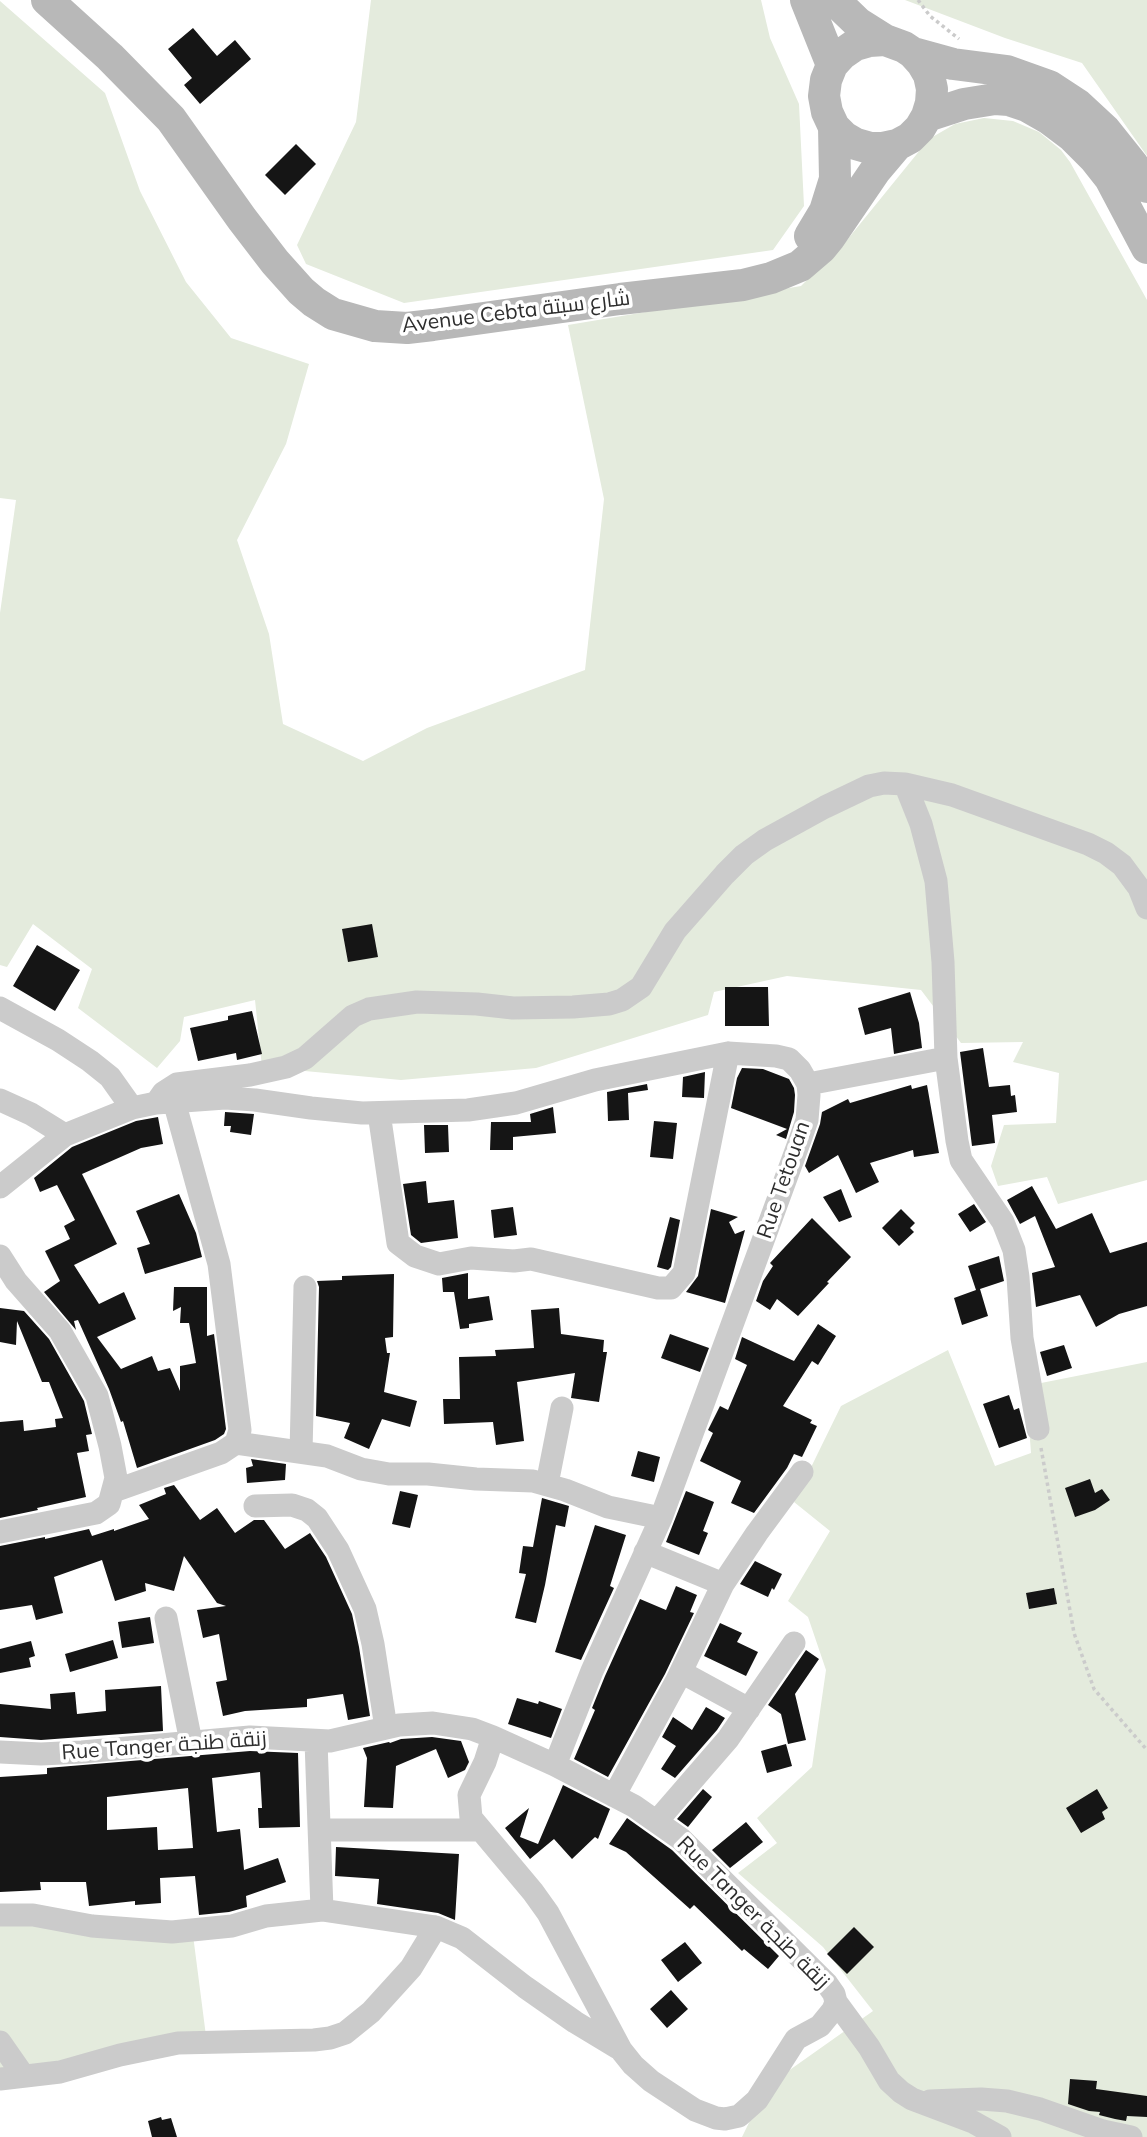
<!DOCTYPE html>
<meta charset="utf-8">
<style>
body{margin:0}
canvas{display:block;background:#fff}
</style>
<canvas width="1147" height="2137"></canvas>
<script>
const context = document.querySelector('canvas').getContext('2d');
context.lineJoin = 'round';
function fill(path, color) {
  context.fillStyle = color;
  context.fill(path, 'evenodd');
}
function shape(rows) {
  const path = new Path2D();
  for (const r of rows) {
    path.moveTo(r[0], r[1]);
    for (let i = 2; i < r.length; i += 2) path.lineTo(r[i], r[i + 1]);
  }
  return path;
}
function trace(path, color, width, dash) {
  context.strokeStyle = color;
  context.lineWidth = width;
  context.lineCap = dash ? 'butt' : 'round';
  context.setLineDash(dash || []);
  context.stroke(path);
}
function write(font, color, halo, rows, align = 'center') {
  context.font = font + ' Mulish,Cairo,sans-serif';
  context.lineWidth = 7;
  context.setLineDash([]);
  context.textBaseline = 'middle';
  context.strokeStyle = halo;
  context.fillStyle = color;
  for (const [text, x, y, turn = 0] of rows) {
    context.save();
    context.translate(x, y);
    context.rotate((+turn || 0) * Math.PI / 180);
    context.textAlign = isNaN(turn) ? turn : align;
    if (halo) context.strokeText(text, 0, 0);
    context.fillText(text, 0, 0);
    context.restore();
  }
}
const green = shape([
 [371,0,761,0,770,38,799,104,804,206,773,250,404,303,306,264,297,245,356,122],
 [905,0,1147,0,1147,156,1082,63,1005,38],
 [0,1,105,93,140,191,186,282,231,338,309,364,286,444,237,540,269,634,283,724,363,761,427,728,585,670,604,499,568,325,801,286,847,240,929,139,955,124,984,118,1013,121,1039,132,1061,150,1070,162,1147,300,1147,1180,1058,1204,1047,1177,998,1186,991,1166,1004,1125,1056,1123,1059,1073,1013,1062,1023,1042,961,1043,921,990,787,976,714,992,708,1015,536,1068,401,1080,262,1067,255,1000,184,1017,180,1041,157,1068,78,1008,92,969,33,924,7,967,0,965,0,613,16,500,0,498],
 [948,1350,995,1466,1031,1453,1026,1386,1147,1362,1147,2137,742,2137,767,2086,873,2011,823,1947,738,1873,777,1843,757,1818,812,1767,826,1670,808,1617,788,1601,830,1531,794,1502,841,1406],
 [39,1924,193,1935,206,2036,0,2080,0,1926]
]);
const building = shape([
 [193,28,217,56,235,40,251,59,200,104,184,85,192,78,168,49],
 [296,144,316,164,285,195,265,175],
 [372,924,378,957,348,962,342,929],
 [37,945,80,970,55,1011,13,986],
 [725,987,768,987,769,1026,725,1026],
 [910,992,919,1023,922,1048,894,1054,891,1028,865,1035,858,1008],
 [252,1011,262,1054,237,1060,236,1053,198,1061,190,1028,228,1020,228,1016],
 [983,1048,989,1087,1010,1085,1011,1096,1015,1095,1017,1112,992,1115,995,1143,972,1146,960,1052],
 [742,1068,763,1069,789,1079,794,1088,795,1095,794,1112,786,1139,776,1135,787,1129,731,1108,737,1078],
 [705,1072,704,1098,682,1097,683,1077],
 [647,1084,648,1090,628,1093,629,1120,608,1121,607,1092],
 [911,1085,912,1089,927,1085,939,1153,914,1157,913,1150,870,1163,879,1182,856,1193,838,1155,809,1173,805,1166,820,1124,822,1112,848,1099,850,1103],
 [553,1107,556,1133,513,1137,513,1150,490,1150,491,1122,531,1122,530,1114],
 [225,1112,254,1114,251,1135,230,1132,231,1126,224,1126],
 [158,1117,163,1144,141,1148,82,1174,117,1244,74,1265,99,1304,124,1292,136,1319,97,1337,121,1369,152,1356,158,1371,170,1368,180,1391,180,1366,196,1363,189,1323,180,1323,181,1307,173,1311,174,1287,207,1287,207,1336,214,1334,226,1429,224,1434,215,1440,137,1468,123,1421,121,1422,109,1389,78,1320,74,1321,76,1330,44,1292,60,1281,45,1251,70,1239,64,1226,75,1220,57,1185,40,1192,34,1178,72,1147,136,1121],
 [654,1121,677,1123,673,1159,650,1157],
 [424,1125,448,1125,449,1152,425,1153],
 [426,1181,428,1203,454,1200,458,1238,421,1243,411,1235,403,1184],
 [1032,1186,1056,1229,1092,1213,1110,1253,1147,1242,1147,1306,1119,1314,1096,1327,1080,1295,1036,1307,1032,1273,1055,1267,1035,1216,1020,1224,1007,1200],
 [841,1189,852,1217,839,1222,823,1197],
 [179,1194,196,1233,202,1257,145,1274,137,1248,150,1244,136,1211],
 [974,1204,986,1222,970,1232,958,1214],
 [513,1207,517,1235,494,1238,491,1210],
 [711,1209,738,1217,729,1222,735,1234,745,1230,725,1303,686,1292,698,1276],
 [901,1209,915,1223,910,1228,914,1232,899,1246,882,1228],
 [670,1217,680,1220,671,1267,668,1270,657,1267],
 [812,1218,851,1257,827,1282,829,1283,798,1316,777,1299,770,1310,756,1301,763,1281,773,1266,770,1263],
 [999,1256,1004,1281,980,1289,988,1316,962,1325,954,1298,976,1290,968,1266],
 [468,1273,468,1299,489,1296,493,1320,469,1324,469,1328,460,1329,454,1292,443,1292,442,1278],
 [394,1274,393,1337,385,1338,387,1353,390,1353,384,1392,417,1401,410,1427,382,1419,369,1449,344,1438,350,1423,316,1416,319,1287,317,1281,342,1280,342,1276],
 [0,1308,24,1311,49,1339,84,1401,92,1434,86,1435,89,1451,77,1453,86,1497,37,1508,38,1510,0,1518,0,1422,23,1420,24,1431,56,1427,55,1419,63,1418,49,1382,42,1382,17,1321,16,1345,0,1342],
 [559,1308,561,1334,604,1340,603,1352,607,1352,599,1402,571,1398,575,1373,517,1382,524,1441,496,1445,493,1422,444,1424,443,1399,460,1399,459,1357,496,1356,495,1350,534,1348,531,1310],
 [818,1324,836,1336,818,1365,812,1361,783,1406,812,1420,810,1423,817,1426,802,1457,794,1454,787,1468,754,1513,731,1503,741,1481,700,1461,713,1433,708,1430,720,1406,728,1410,747,1365,735,1359,742,1337,794,1361],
 [670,1334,709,1348,700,1372,661,1358],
 [1064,1345,1072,1368,1047,1376,1040,1352],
 [1009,1395,1014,1410,1019,1408,1027,1438,999,1448,983,1404],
 [638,1451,660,1457,654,1482,631,1476],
 [251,1459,286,1464,285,1480,247,1483,246,1468,253,1466],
 [1090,1479,1095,1493,1102,1489,1110,1500,1095,1510,1075,1517,1065,1488],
 [174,1485,200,1520,217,1508,235,1533,254,1520,264,1520,285,1549,310,1533,326,1557,352,1614,359,1647,370,1716,348,1720,343,1694,307,1699,307,1707,245,1711,223,1716,216,1682,227,1680,219,1634,203,1638,197,1610,226,1606,217,1603,184,1556,174,1591,145,1583,146,1591,115,1601,102,1560,54,1577,63,1613,36,1620,32,1605,0,1610,0,1546,45,1537,45,1539,89,1529,92,1536,114,1529,114,1531,149,1519,139,1505,166,1494,164,1488],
 [400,1491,418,1495,410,1528,392,1524],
 [686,1491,714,1502,703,1531,708,1533,699,1555,666,1542],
 [542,1498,569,1506,565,1527,556,1525,545,1585,536,1623,515,1618,526,1574,519,1573,523,1546,533,1547],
 [595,1525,626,1535,610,1586,614,1588,581,1660,555,1652],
 [755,1561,782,1574,774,1590,772,1588,768,1597,740,1584],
 [676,1586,697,1595,690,1612,694,1613,665,1674,608,1777,574,1759,595,1710,592,1708,605,1676,640,1599,666,1610],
 [1054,1588,1057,1604,1029,1609,1026,1593],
 [150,1617,154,1643,122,1648,118,1622],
 [720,1623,742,1633,737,1642,758,1652,746,1676,704,1656],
 [113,1640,118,1658,70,1672,65,1654],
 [31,1641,35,1656,29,1658,31,1667,0,1673,0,1649],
 [806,1650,819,1659,795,1694,806,1740,788,1744,781,1714,768,1705],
 [161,1686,163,1731,41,1740,0,1737,0,1704,51,1709,50,1694,75,1692,77,1714,106,1711,105,1690],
 [517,1698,538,1704,539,1701,562,1709,551,1738,508,1724],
 [706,1707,725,1718,717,1730,675,1778,661,1769,676,1746,662,1737,673,1717,692,1730],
 [432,1737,461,1741,469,1762,465,1770,448,1778,436,1749,396,1766,393,1808,364,1807,367,1758,363,1748,389,1742,390,1743,401,1739],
 [786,1744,792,1766,767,1773,761,1751],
 [250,1751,298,1753,300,1827,259,1828,258,1808,262,1808,260,1772,212,1778,217,1832,240,1829,244,1870,278,1858,286,1882,246,1896,247,1907,229,1912,199,1915,195,1876,160,1878,161,1903,135,1905,135,1901,89,1906,86,1882,40,1882,41,1890,0,1892,0,1777,47,1774,47,1768],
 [188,1788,193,1848,158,1850,157,1827,107,1830,107,1797],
 [563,1785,610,1809,598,1839,595,1837,572,1859,554,1839,530,1859,505,1828,529,1808,520,1837,538,1844],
 [703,1789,712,1797,688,1827,677,1819],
 [1097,1789,1108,1808,1102,1812,1105,1819,1081,1833,1066,1808],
 [627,1818,672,1850,779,1956,768,1969,744,1949,742,1951,694,1905,690,1909,626,1852,609,1844],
 [746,1822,763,1842,730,1868,712,1850],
 [336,1847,459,1854,455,1920,438,1913,377,1904,379,1879,335,1876],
 [854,1927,874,1947,847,1974,827,1954],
 [685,1942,702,1963,678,1982,661,1960],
 [671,1990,688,2009,667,2028,650,2009],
 [1070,2079,1097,2081,1096,2089,1147,2096,1147,2117,1127,2116,1126,2121,1115,2119,1099,2115,1100,2112,1089,2111,1068,2104],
 [161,2117,162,2120,171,2118,177,2137,152,2137,148,2121]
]);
const path = shape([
 [918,0,930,16,959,39],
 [1041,1448,1074,1633,1094,1689,1147,1750]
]);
const street = shape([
 [905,784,921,824,936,881,943,962,946,1058,957,1141,961,1160,1003,1222,1014,1250,1018,1277,1022,1338,1038,1429],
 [0,1008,58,1040,90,1061,110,1077,132,1108],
 [808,1084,946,1058],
 [0,1100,31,1114,65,1135],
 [156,1103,163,1093,177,1084,250,1075,286,1067,305,1058,353,1016,369,1009,417,1002,477,1004,513,1008,573,1007,609,1004,622,1000,641,987,675,931,725,874,744,855,765,840,825,807,869,786,884,783,905,784,952,795,1088,844,1106,853,1122,865,1139,888,1147,908],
 [379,1113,398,1243,415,1256,439,1264,471,1258,514,1261,531,1259,658,1288,671,1288,684,1273,728,1053],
 [0,1187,65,1135,132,1108,156,1103,225,1098,255,1100,311,1108,362,1113,468,1110,516,1103,595,1080,728,1053,776,1056,789,1059,800,1070,808,1084,809,1095,807,1120,800,1140,661,1518,592,1671,555,1765],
 [0,1256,16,1281,60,1331,97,1396,110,1446,116,1478,109,1504,96,1513,0,1532],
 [236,1443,327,1456,361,1469,389,1474,428,1474,476,1479,533,1481,565,1490,608,1507,661,1518],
 [301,1452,305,1287],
 [547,1484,562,1408],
 [114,1491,221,1453,236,1443,240,1430,219,1264,174,1101],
 [255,1506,292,1505,307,1510,317,1518,338,1550,365,1609,373,1644,386,1728],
 [645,1552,723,1584],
 [166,1618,191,1742],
 [681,1672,749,1709],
 [316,1741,322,1910],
 [0,1752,41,1754,82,1752,250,1737,330,1741,399,1725,433,1723,472,1729,493,1737,555,1765,634,1806,681,1839,827,1984,834,1994,836,2002,833,2010,820,2026,796,2039,757,2100,739,2116,725,2119,716,2118,695,2110,651,2081,633,2065,621,2050,548,1913,533,1892,471,1818,469,1795,485,1762,493,1737],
 [614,1796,677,1680,723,1584,757,1533,802,1472],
 [657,1821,728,1739,794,1643],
 [321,1830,480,1830],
 [0,1915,33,1915,92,1926,172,1932,232,1926,266,1916,322,1910,436,1927,462,1938,525,1987,575,2022,618,2048],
 [836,2002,869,2047,889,2081,901,2092,912,2099,973,2122,1000,2137],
 [0,2042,23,2075],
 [0,2079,60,2072,120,2055,178,2043,314,2040,330,2038,345,2033,371,2012,411,1968,436,1927],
 [930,2101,981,2099,1007,2101,1040,2109,1103,2131,1131,2137]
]);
const secondary = shape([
 [47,0,110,57,171,119,242,219,275,262,301,291,314,302,333,314,375,326,407,328,433,325,620,299,743,285,771,278,800,266,821,248,830,237,875,171,897,145,910,138,920,128,927,116,931,103,932,89,929,75,922,63,913,53,904,47,885,40,869,41,855,45,842,54,832,65,826,80,824,96,827,112,834,127,844,137,856,144,870,148,883,148,897,145],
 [806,0,832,65],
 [834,0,858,23,885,40],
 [913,53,953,64,1007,71,1049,86,1078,105,1105,130,1133,165,1147,187],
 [927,116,964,104,995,99,1009,100,1027,106,1048,118,1072,136,1095,159,1110,178,1147,248],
 [810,236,825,211,835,179,834,127]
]);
const streetNames = [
 ["Avenue Cebta شارع سبتة",516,312,-7],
 ["Rue Tetouan",784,1180,-71],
 ["Rue Tanger زنقة طنجة",164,1746,-4],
 ["Rue Tanger زنقة طنجة",753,1913,45]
];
fill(green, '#e4ebdd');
fill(building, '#151515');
trace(path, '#cbcbcb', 3.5, [3.5, 3.5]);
trace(street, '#cbcbcb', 23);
trace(secondary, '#b8b8b8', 32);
write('21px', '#2e2e2e', '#fff', streetNames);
</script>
